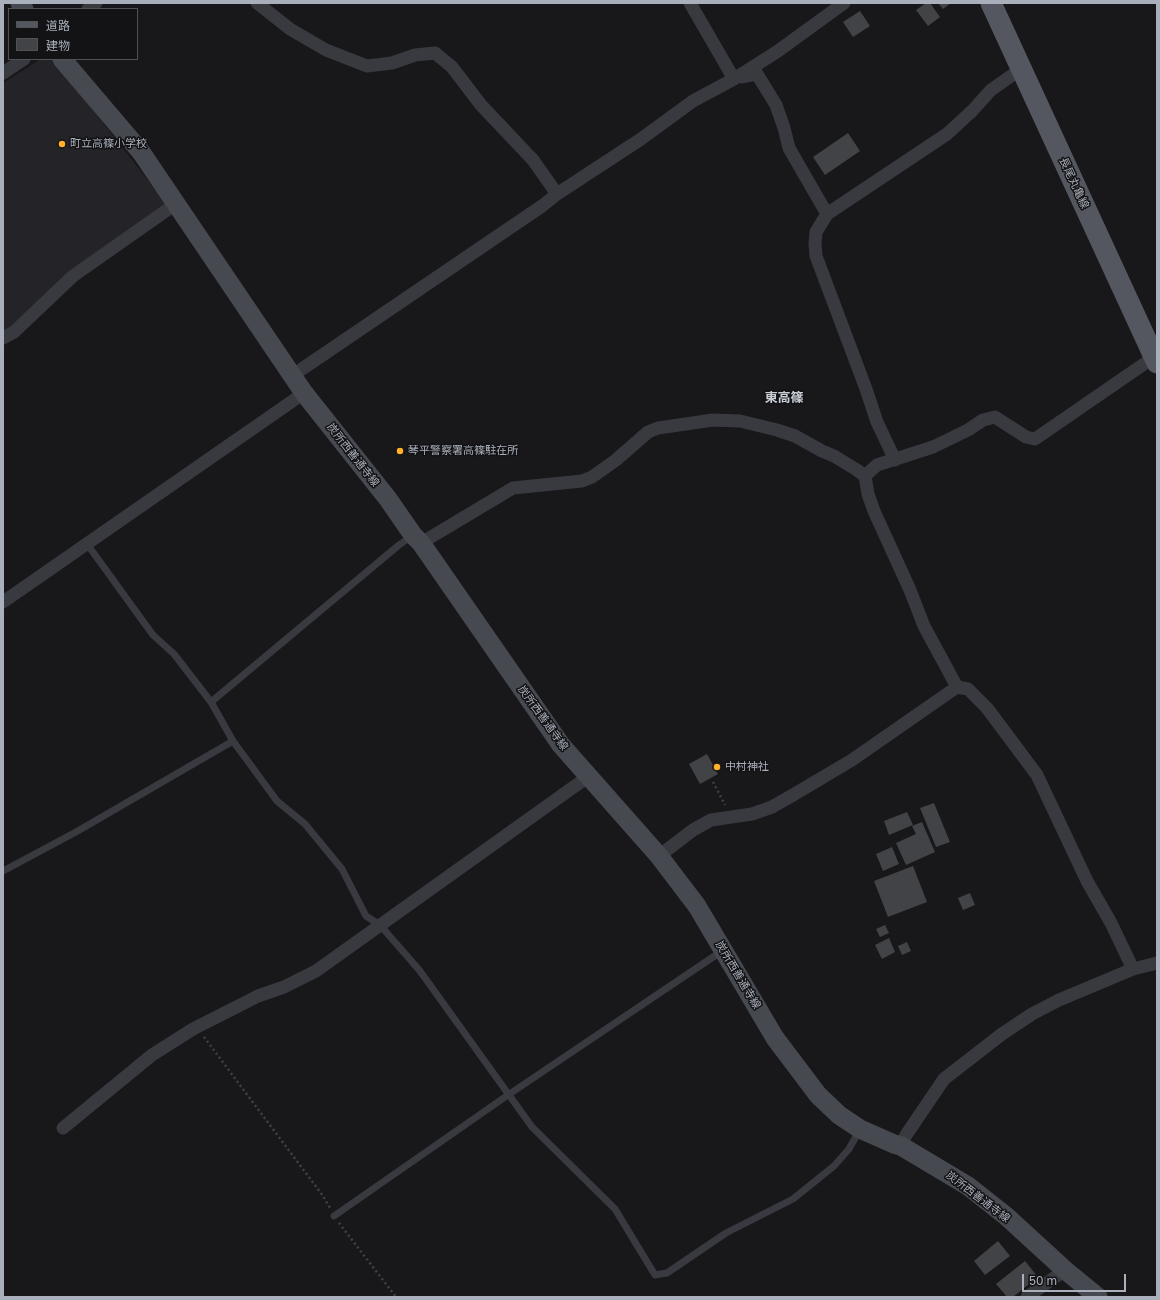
<!DOCTYPE html>
<meta charset="utf-8">
<style>
body{margin:0}
#map{position:relative;width:1160px;height:1300px;overflow:hidden;background:#18181a;font-family:"Golos Text","Noto Sans JP",sans-serif}
canvas{display:block}
.frame{position:absolute;inset:0;border:4px solid #a9afbb;pointer-events:none}
.legend{position:absolute;left:8px;top:8px;width:130px;height:52px;box-sizing:border-box;background:#131315;border:1px solid #4f5157;margin:0;padding:5px 7px;list-style:none;font-size:12px;color:#a9afbb}
.legend li{display:flex;align-items:center;gap:8px;height:20px}
.legend b{width:20px;border:1px solid #4f5157}
.scale{position:absolute;left:1022px;top:1274px;width:104px;height:18px;box-sizing:border-box;border:2px solid #a9afbb;border-top:0;padding-left:5px;font-size:12px;line-height:14px;white-space:nowrap;color:#a9afbb;-webkit-text-stroke:3px #131315;paint-order:stroke}
</style>
<div id="map">
<canvas width="1160" height="1300"></canvas>
<div class="frame"></div>
<ul class="legend">
<li><b style="height:5px;background:#54575f"></b>道路</li>
<li><b style="height:11px;background:#424347"></b>建物</li>
</ul>
<div class="scale">50 m</div>
</div>
<script>
const context = document.querySelector('canvas').getContext('2d');
context.lineJoin = 'round';
function fill(path, color) {
  context.fillStyle = color;
  context.fill(path, 'evenodd');
}
function shape(rows) {
  const path = new Path2D();
  for (const r of rows) {
    path.moveTo(r[0], r[1]);
    for (let i = 2; i < r.length; i += 2) path.lineTo(r[i], r[i + 1]);
  }
  return path;
}
function trace(path, color, width, dash) {
  context.strokeStyle = color;
  context.lineWidth = width;
  context.lineCap = dash ? 'butt' : 'round';
  context.setLineDash(dash || []);
  context.stroke(path);
}
function write(font, color, halo, rows, align = 'center') {
  context.font = font + ' "Golos Text","Noto Sans JP",sans-serif';
  context.lineWidth = 3;
  context.setLineDash([]);
  context.textBaseline = 'middle';
  context.strokeStyle = halo;
  context.fillStyle = color;
  for (const [text, x, y, turn = 0] of rows) {
    context.save();
    context.translate(x, y);
    context.rotate((+turn || 0) * Math.PI / 180);
    context.textAlign = isNaN(turn) ? turn : align;
    if (halo) context.strokeText(text, 0, 0);
    context.fillText(text, 0, 0);
    context.restore();
  }
}
const built = shape([
 [41,59,53,59,168,206,65,276,9,328,3,331,3,83]
]);
const building = shape([
 [926,3,930,3,940,17,928,26,916,10],
 [938,3,951,3,943,9],
 [860,11,870,26,853,37,843,22],
 [848,133,860,151,825,175,813,157],
 [707,754,718,774,700,784,689,764],
 [934,803,950,842,936,847,920,808],
 [907,812,913,825,889,835,884,821],
 [922,822,935,852,906,865,896,843,916,834,912,826],
 [892,847,899,864,883,871,876,854],
 [913,866,927,902,888,917,874,881],
 [970,893,975,905,963,910,958,898],
 [885,925,889,933,880,937,876,929],
 [889,938,895,952,882,959,875,945],
 [907,942,911,951,902,955,898,946],
 [998,1241,1010,1256,985,1275,974,1261],
 [1025,1261,1038,1277,1013,1297,1007,1297,996,1284]
]);
const path = shape([
 [713,782,725,805],
 [204,1037,323,1196,330,1208],
 [339,1223,396,1297]
]);
const service = shape([
 [211,702,399,545,413,535],
 [233,741,277,801,305,824,342,869,366,916,380,925,420,971,532,1127,615,1209,655,1275,667,1273,726,1233,793,1199,834,1166,849,1149,860,1129],
 [3,871,76,832,233,741,211,702,174,654,153,635,87,544],
 [334,1216,508,1095,722,951]
]);
const minor = shape([
 [257,3,290,29,326,50,367,66,392,63,415,55,435,53,452,67,481,105,533,160,557,194],
 [690,3,734,79],
 [88,9,96,3],
 [3,73,24,59],
 [742,77,757,74,776,105,784,128,789,148,827,214,816,232,815,243,816,256,866,389,877,422,895,460],
 [827,214,947,134,972,111,991,90,1021,69],
 [3,338,14,332,73,276,177,203],
 [302,369,542,206,557,194,641,139,693,101,734,79,778,51,844,3],
 [865,476,877,465,933,447,968,430,983,420,995,417,1026,437,1035,439,1157,355],
 [421,543,513,488,582,481,592,477,616,460,648,432,658,428,713,420,740,421,777,430,795,436,822,451,834,456,857,470,865,476,868,494,874,511,910,590,924,626,957,687],
 [3,602,304,393],
 [659,856,693,830,711,820,752,814,772,807,793,795,852,760,957,687,968,689,987,708,1037,775,1087,881,1111,923,1133,969],
 [63,1128,152,1055,193,1029,258,996,284,987,316,971,589,776],
 [901,1146,906,1135,944,1079,1002,1034,1032,1014,1059,1000,1133,969,1157,963],
 [1027,1297,1065,1270]
]);
const secondary = shape([
 [20,3,24,9],
 [62,59,141,152,304,393,388,499,413,535,421,543,561,745,659,856,697,906,775,1038,818,1095,839,1115,860,1129,894,1144,901,1146,968,1186,1006,1216,1065,1270,1098,1297]
]);
const primary = shape([
 [991,3,1157,363]
]);
const markers = [
 [62,144,4,"#ffb12b"],
 [400,451,4,"#ffb12b"],
 [717,767,4,"#ffb12b"]
];
const poiNames = [
 ["町立高篠小学校",70,144],
 ["琴平警察署高篠駐在所",408,451],
 ["中村神社",725,767]
];
const streetNames = [
 ["長尾丸亀線",1074,183,65],
 ["炭所西善通寺線",353,455,52],
 ["炭所西善通寺線",543,718,54],
 ["炭所西善通寺線",738,975,59],
 ["炭所西善通寺線",978,1197,37]
];
const quarterNames = [
 ["東高篠",784,398]
];
fill(built, '#242428');
fill(building, '#424347');
trace(path, '#3e4147', 2.5, [2, 3]);
trace(service, '#383a40', 7);
trace(minor, '#383a40', 13);
trace(secondary, '#464950', 19);
trace(primary, '#54575f', 21);
for (const [x, y, r, color] of markers) {
  const dot = new Path2D();
  dot.arc(x, y, r, 0, 2 * Math.PI);
  context.fillStyle = color;
  context.fill(dot);
  trace(dot, '#131315', 1.5);
}
write('11px', '#a9afbb', '#131315', poiNames, 'left');
write('11px', '#a9afbb', '#131315', streetNames);
write('bold 13px', '#caced7', '#131315', quarterNames);
</script>
